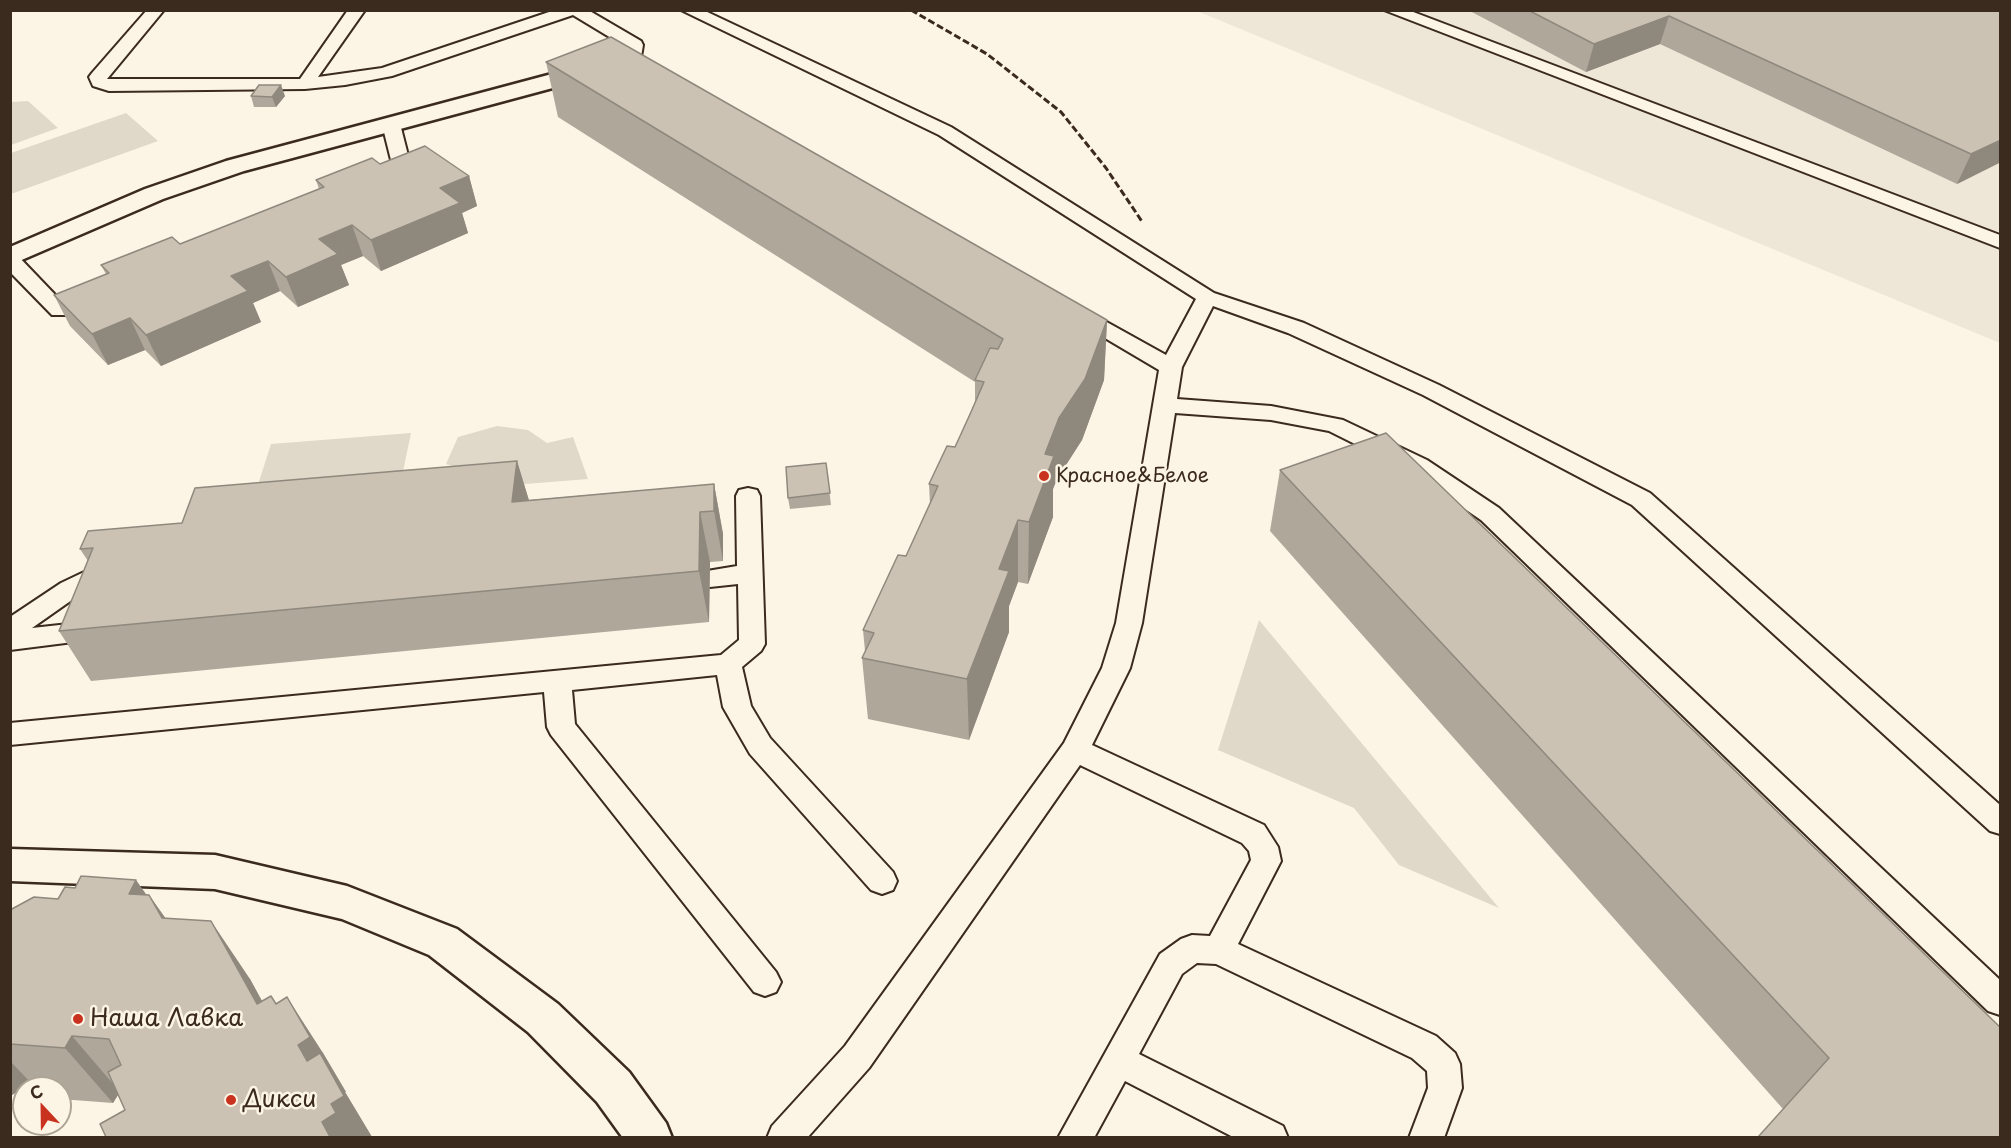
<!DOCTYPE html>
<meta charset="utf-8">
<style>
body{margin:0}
#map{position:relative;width:2011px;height:1148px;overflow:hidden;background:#fcf5e5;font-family:"Playpen Sans",sans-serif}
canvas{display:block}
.frame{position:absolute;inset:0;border:12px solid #3b2a1e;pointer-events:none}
.north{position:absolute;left:12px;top:1076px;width:60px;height:60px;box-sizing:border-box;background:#fcf5e5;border:2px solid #afa495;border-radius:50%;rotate:338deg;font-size:16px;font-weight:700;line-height:24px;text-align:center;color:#3b2a1e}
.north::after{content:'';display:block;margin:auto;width:21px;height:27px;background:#c8321e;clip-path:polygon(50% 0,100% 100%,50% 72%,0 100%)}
</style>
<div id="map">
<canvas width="2011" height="1148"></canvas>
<div class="frame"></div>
<div class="north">С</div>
</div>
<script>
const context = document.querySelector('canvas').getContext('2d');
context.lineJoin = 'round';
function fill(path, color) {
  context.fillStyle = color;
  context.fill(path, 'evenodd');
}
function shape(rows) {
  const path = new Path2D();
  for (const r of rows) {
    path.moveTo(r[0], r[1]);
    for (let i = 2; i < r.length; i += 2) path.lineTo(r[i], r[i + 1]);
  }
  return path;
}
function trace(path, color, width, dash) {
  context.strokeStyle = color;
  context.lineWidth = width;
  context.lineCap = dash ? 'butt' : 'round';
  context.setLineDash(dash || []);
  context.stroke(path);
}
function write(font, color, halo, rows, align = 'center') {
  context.font = font + ' "Playpen Sans",sans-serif';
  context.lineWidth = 5;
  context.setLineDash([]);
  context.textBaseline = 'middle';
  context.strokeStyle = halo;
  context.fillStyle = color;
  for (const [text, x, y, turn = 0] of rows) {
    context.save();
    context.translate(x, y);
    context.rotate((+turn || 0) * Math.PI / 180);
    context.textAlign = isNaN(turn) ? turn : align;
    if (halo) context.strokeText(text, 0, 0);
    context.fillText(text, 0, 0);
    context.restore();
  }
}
const built = shape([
 [1197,11,2000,11,2000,343]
]);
const green = shape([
 [28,101,58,128,11,145,11,102],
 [126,113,158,141,11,194,11,153],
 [497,426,528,430,547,443,573,437,588,479,513,485,446,464,458,437],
 [411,433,401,481,255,494,271,444],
 [1259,620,1499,908,1399,865,1354,808,1218,750]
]);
const lane = shape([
 [147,10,164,10,107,79,300,79,348,10,365,10,318,77,382,68,555,10,588,10,641,41,643,45,641,57,665,72,656,77,626,63,623,59,626,47,573,15,392,76,345,85,305,89,109,91,93,86,89,77,92,73,147,10],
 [681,10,703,10,951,127,1214,293,1304,323,1439,385,1650,493,2000,805,2000,834,1990,831,1632,505,1423,395,1288,333,1213,306,1182,367,1177,399,1271,406,1343,420,1427,460,1499,508,2000,980,2000,1015,1988,1011,1481,520,1411,472,1329,431,1271,420,1175,413,1142,623,1130,668,1092,745,1264,825,1278,847,1281,861,1238,944,1436,1036,1455,1053,1460,1064,1462,1088,1444,1138,1409,1138,1428,1088,1427,1071,1412,1058,1216,964,1197,963,1182,974,1139,1054,1283,1126,1288,1138,1235,1138,1125,1081,1094,1138,1058,1138,1160,954,1181,939,1192,935,1210,936,1251,860,1249,851,1242,843,1080,765,869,1068,807,1138,767,1138,772,1126,845,1046,1064,743,1102,668,1116,623,1159,370,1071,318,1067,314,1071,310,1085,310,1166,355,1196,299,939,135,681,10],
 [1384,10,1408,10,2000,235,2000,248,1384,10],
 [391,119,400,124,412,171,410,175,387,184,378,178,393,168,382,124,391,119],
 [10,253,17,255,62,302,94,290,101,292,104,296,101,300,66,315,52,315,10,272,10,253],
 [748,488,757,490,760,496,765,644,761,651,742,667,751,706,770,738,893,872,897,881,893,890,882,894,871,890,750,754,723,707,717,675,572,690,575,724,776,972,781,982,776,992,765,996,754,992,551,735,547,727,544,692,10,745,10,723,721,655,739,640,738,584,710,587,701,584,697,578,701,572,737,566,736,496,739,490,748,488],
 [103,563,119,566,123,572,119,578,107,581,79,595,32,628,96,621,105,624,109,631,105,638,10,650,10,617,61,583,103,563]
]);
const street = shape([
 [593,63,601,65,604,70,601,75,244,171,163,199,10,265,10,247,145,189,226,161,593,63],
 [10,849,215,855,347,886,457,929,558,1004,629,1072,666,1123,672,1138,623,1138,597,1102,528,1032,429,955,342,919,215,889,10,881,10,849]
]);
const rail = shape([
 [911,10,987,54,1061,112,1106,168,1143,223]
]);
const wall = shape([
 [1468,10,2001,10,2001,162,1957,184,1660,44,1586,72],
 [546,62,1107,320,1104,380,1082,440,1057,479,1053,489,1053,517,1028,584,1018,582,1009,606,1009,632,969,740,868,719,862,658,865,651,863,630,906,556,930,505,929,484,955,447,975,402,975,382,558,117],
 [251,96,285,96,276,107,254,107],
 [380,164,469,176,477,206,462,213,468,233,381,271,363,256,341,265,349,285,298,307,280,291,253,303,261,322,161,366,145,350,108,365,70,326,54,295,106,274,101,265,180,244,319,189,316,180],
 [517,461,529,500,714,484,723,534,723,561,710,562,709,622,91,681,59,631,88,561,80,549,182,523],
 [826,463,831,505,790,509,788,498],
 [1280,470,2001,1028,1783,1109,1270,531],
 [149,895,166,919,250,979,262,1001,271,996,276,1004,323,1053,346,1092,345,1092,372,1137,106,1137,125,1110,118,1094,113,1103,60,1099,60,1088,45,1088,42,1085,32,1084,10,1096,10,910,58,899]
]);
const shadedWall = shape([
 [1669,16,1660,44,1586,72,1594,44],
 [281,85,285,96,276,107,272,97],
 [2001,140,2001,162,1957,184,1971,154],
 [469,176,477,206,462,213,468,233,381,271,371,240,440,188],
 [352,225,363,256,341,265,349,285,298,307,286,277,319,239],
 [268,261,280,291,253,303,261,322,161,366,146,335,231,276],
 [130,318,145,350,108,365,92,334],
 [1107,320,1104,380,1082,440,1057,479,1053,489,1053,517,1028,584,1029,522,1045,454,1059,418],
 [517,461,532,511,512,502],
 [714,484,723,534,723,561,714,511],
 [700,512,710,562,709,622,699,571],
 [1018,520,1018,582,1009,606,1009,632,969,740,967,679,999,569],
 [136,880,158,911,149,895,190,953,129,894],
 [211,921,250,979,294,1060,257,1004],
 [271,996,301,1043,287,997,323,1053,346,1092,345,1092,372,1137,330,1137,322,1122,307,1061],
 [72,1036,120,1092,113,1103,65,1048],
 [10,1061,32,1084,10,1096]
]);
const building = shape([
 [1528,10,2001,10,2001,140,1971,154,1669,16,1594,44,1528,10],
 [611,37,1107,320,1085,379,1059,418,1045,454,1054,456,1029,522,1018,520,999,569,1009,571,967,679,862,658,874,633,863,630,898,555,906,556,938,486,929,484,947,446,955,447,971,412,984,382,975,380,990,348,998,349,1003,339,546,62,611,37],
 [259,85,281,85,272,97,251,96,259,85],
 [425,146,469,176,440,188,460,203,371,240,352,225,319,239,338,254,286,277,268,261,231,276,248,291,146,335,130,318,92,334,54,295,109,273,101,265,172,237,180,244,324,187,316,180,372,158,380,164,425,146],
 [1386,433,2001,1028,2001,1137,1758,1137,1829,1058,1280,470,1386,433],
 [517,461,512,502,714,484,714,511,700,512,699,571,59,631,93,548,80,549,88,531,182,523,195,488,517,461],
 [826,463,830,493,788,498,786,467,826,463],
 [81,876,136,880,129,894,149,895,162,918,211,921,257,1004,271,996,276,1004,287,997,310,1037,298,1045,307,1061,320,1053,344,1096,331,1104,336,1113,322,1122,330,1137,106,1137,100,1124,125,1110,108,1072,121,1065,109,1039,72,1036,65,1048,10,1044,10,910,34,897,58,899,65,887,75,888,81,876]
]);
const markers = [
 [1044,476,6,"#c8321e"],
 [78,1019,6,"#c8321e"],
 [231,1100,6,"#c8321e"]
];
const poiNames = [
 ["Красное&Белое",1056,476]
];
const nearPoinames = [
 ["Наша Лавка",90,1019],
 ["Дикси",243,1100]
];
fill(built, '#eee6d6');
fill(green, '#e0d8c8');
trace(lane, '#3b2a1e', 4);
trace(street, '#3b2a1e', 5);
fill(lane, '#fcf5e5');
fill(street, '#fcf5e5');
trace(rail, '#3b2a1e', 3, [7, 3]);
fill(wall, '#afa79a');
fill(shadedWall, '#8f887d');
fill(building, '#ccc2b3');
trace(building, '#8f887d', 1.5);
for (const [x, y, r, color] of markers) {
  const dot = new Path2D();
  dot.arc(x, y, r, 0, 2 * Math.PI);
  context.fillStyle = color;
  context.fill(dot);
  trace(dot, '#fcf5e5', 2);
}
write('20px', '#3b2a1e', '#fcf5e5', poiNames, 'left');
write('24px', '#3b2a1e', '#fcf5e5', nearPoinames, 'left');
</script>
